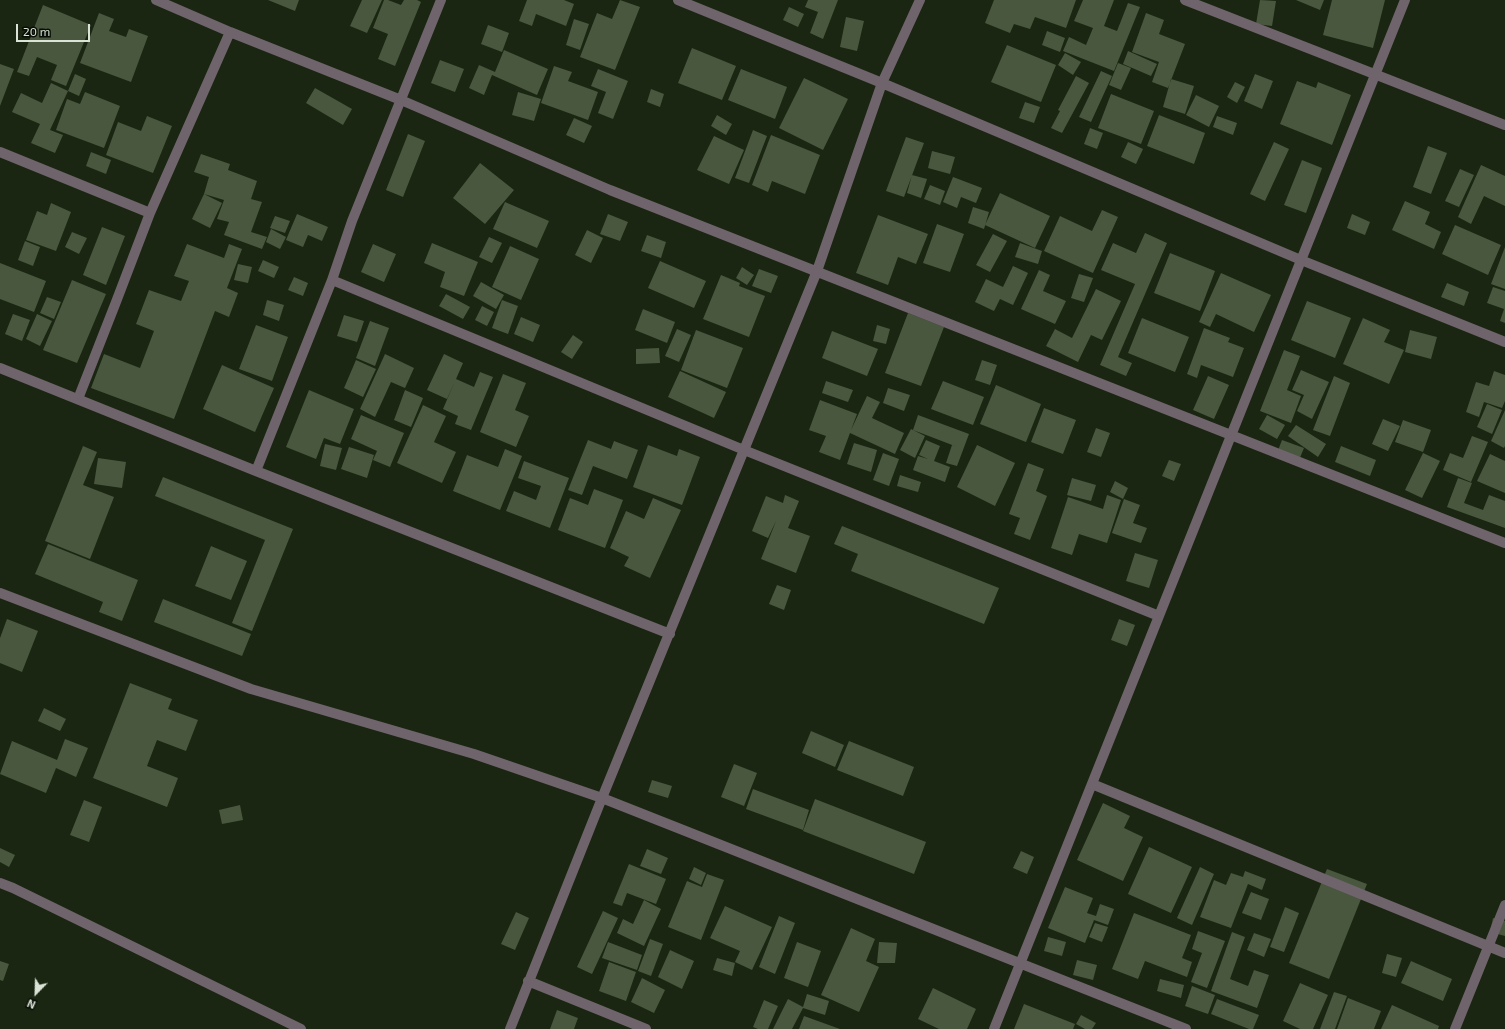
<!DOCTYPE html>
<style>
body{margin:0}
#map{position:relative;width:1505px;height:1029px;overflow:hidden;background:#1a2611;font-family:"Exo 2",sans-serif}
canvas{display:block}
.north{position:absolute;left:16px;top:973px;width:40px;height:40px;-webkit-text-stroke:3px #080e05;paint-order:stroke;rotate:203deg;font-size:11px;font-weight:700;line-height:16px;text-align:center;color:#dae3d5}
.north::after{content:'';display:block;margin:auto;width:14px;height:18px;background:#dae3d5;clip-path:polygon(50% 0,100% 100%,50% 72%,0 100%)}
.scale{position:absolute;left:16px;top:24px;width:74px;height:18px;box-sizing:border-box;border:2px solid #dae3d5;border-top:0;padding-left:5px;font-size:12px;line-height:14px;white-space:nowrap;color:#dae3d5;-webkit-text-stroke:3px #080e05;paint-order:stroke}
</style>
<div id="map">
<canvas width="1505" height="1029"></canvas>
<div class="north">N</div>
<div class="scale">20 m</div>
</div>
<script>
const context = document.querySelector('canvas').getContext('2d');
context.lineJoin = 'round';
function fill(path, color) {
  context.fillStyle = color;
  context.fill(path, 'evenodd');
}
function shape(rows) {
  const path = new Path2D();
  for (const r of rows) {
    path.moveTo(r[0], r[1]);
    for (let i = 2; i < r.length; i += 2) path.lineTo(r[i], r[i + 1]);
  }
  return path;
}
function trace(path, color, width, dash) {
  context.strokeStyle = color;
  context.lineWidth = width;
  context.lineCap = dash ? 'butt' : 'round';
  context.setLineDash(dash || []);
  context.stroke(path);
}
const building = shape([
 [268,0,299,0,295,11],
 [362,0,382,0,367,33,350,26],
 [384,0,388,0,401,5,404,0,417,0,421,2,395,66,378,59,388,34,373,28],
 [527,0,564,0,574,4,566,26,536,14,532,26,519,21],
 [620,0,640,7,615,70,580,57,597,13,612,19],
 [808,0,838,0,823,39,810,33,818,12,805,7],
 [994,0,1076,0,1066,28,1035,17,1030,29,1014,24,1010,33,985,23],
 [1083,0,1114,0,1104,26,1117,31,1128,3,1140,7,1114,71,1063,51,1069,37,1086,45,1093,28,1074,21],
 [1260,0,1276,1,1272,26,1256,24],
 [1296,0,1324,0,1320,10],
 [1332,0,1385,0,1373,48,1323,35],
 [43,5,91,25,66,86,51,80,57,65,37,57,29,76,17,72],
 [789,7,804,14,798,27,783,20],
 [99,13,114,19,109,31,126,37,129,29,148,36,131,82,80,63],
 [1146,13,1164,20,1159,34,1185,44,1168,88,1152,82,1159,62,1132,52],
 [846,17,864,21,857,51,840,47],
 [574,19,589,24,580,50,566,45],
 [488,25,509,33,502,52,481,44],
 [1047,31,1065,38,1060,52,1042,45],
 [1007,45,1056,65,1041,102,991,82],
 [692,48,736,66,722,100,678,83],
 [504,50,548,69,537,95,492,75,484,95,469,88,479,65,495,72],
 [1128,51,1157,64,1151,76,1123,64],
 [1065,53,1081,62,1073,75,1058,65],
 [440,60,464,69,455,92,431,83],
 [1118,63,1131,68,1121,90,1109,85],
 [0,64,14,69,0,106],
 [554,66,572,72,568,81,598,92,588,120,541,103],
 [598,69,628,81,613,119,598,113,606,92,591,86],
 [741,69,787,87,775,119,728,100],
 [1101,71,1112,76,1091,122,1079,117],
 [75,74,86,79,79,96,68,91],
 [1255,74,1273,81,1262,109,1244,101],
 [1076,76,1089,83,1062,133,1051,128,1060,111,1058,110],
 [804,78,848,99,823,150,779,128],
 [1171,79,1194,86,1185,114,1163,107],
 [1297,81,1316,88,1318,82,1351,95,1332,145,1280,124],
 [1235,82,1245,87,1237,103,1227,97],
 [51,83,68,91,50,130,63,135,55,153,31,143,40,124,12,112,21,93,42,103],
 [315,88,352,109,343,125,306,103],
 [651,89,664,94,660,107,647,102],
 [85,92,120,106,104,148,56,130,67,99,80,104],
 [518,92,541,99,534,121,512,115],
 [1111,94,1154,111,1141,144,1098,128],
 [1196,95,1219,106,1209,127,1186,115],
 [1025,102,1040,107,1034,123,1019,118],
 [717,115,732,124,726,135,711,126],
 [1159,115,1205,133,1194,164,1147,146],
 [147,116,172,126,153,173,106,155,118,122,141,131],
 [1217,116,1237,123,1233,135,1213,127],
 [574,118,592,126,584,143,566,135],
 [1090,128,1103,133,1097,149,1084,144],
 [753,130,767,136,749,183,735,178],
 [408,134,425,141,403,197,386,190],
 [771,135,820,155,805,194,772,181,768,192,752,185],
 [714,136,744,150,729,184,697,170],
 [906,137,924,143,904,197,886,191],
 [1128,142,1143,149,1136,164,1121,157],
 [1274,142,1289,149,1265,201,1250,194],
 [1428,146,1447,153,1431,194,1413,187],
 [932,151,955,157,950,174,928,168],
 [91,152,111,160,106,174,86,166],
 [201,154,230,164,228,170,257,181,251,199,262,202,251,232,267,237,262,249,224,235,229,222,217,219,224,200,204,194,209,177,194,172],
 [1302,160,1322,168,1306,213,1284,205],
 [480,163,514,190,485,224,453,198],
 [1481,165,1505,176,1505,206,1484,196,1471,224,1458,217],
 [1460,169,1474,175,1459,207,1445,201],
 [912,175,927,179,921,198,907,193],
 [953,177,982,188,976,203,961,197,957,208,943,202],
 [930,185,945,191,940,205,924,199],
 [1000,193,1050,216,1035,248,985,225],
 [204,194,222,203,210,228,192,219],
 [1405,201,1430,212,1425,224,1441,232,1434,249,1392,230],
 [505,202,549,221,537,248,493,229],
 [51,203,71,212,56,251,26,240,37,211,47,215],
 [973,207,989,212,984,229,968,223],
 [1102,210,1118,217,1093,273,1044,251,1060,216,1092,231],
 [297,214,328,227,322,241,308,235,303,247,286,240],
 [608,214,628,222,620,241,600,234],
 [1352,214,1370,222,1365,235,1347,228],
 [878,215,928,234,916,264,898,257,888,285,856,273],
 [275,216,290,221,285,233,270,228],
 [937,224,964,234,950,272,923,263],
 [1455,225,1501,245,1488,275,1442,254],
 [102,227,125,236,106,285,83,275],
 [271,229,286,237,280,249,266,242],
 [587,230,603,238,591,263,575,255],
 [72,232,87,238,79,254,65,247],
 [1145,233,1167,243,1118,357,1132,363,1126,376,1100,365,1135,284,1101,270,1113,243,1136,253],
 [993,234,1007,241,990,272,976,265],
 [647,235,666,242,661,258,641,251],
 [489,237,502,243,492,263,479,257],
 [25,241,40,247,33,266,18,260],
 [432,243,478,262,464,296,440,287,445,272,424,263],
 [1020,243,1042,251,1038,264,1015,257],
 [187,244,224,258,229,244,242,249,227,288,238,293,229,317,215,311,174,419,91,388,104,354,140,368,154,331,136,324,149,290,181,301,189,281,174,276],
 [373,244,396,254,384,282,361,272],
 [510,246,539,259,521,300,492,287],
 [1505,247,1505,289,1491,284],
 [1170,253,1215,271,1200,311,1154,293],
 [263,260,279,267,274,278,258,271],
 [660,261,706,281,694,308,648,288],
 [0,263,46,281,34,312,0,299],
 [238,264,252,267,248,283,234,280],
 [1013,266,1028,273,1013,305,1000,299,994,311,975,302,986,279,1003,287],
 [742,267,754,275,747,285,736,278],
 [759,269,778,276,771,293,752,286],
 [1039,270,1050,275,1043,291,1066,301,1055,324,1021,309],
 [1221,273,1271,295,1254,332,1216,314,1210,327,1199,322],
 [1079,274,1093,278,1084,302,1071,298],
 [721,275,740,283,739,286,765,296,749,337,703,319],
 [294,277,308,283,303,296,288,290],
 [72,280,106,294,77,363,43,350],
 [481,282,504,295,496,309,473,296],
 [1447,283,1469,292,1464,306,1441,297],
 [1493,287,1505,291,1505,323,1500,321,1504,309,1487,303],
 [1096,289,1121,301,1102,340,1091,335,1078,362,1046,346,1055,329,1072,338],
 [446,294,470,307,463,319,439,306],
 [47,297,61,302,54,319,40,313],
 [267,300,284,305,279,321,263,315],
 [502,300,518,306,508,334,492,328],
 [1307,301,1351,318,1335,358,1291,340],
 [482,306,494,312,487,326,475,320],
 [643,309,675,322,667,343,635,330],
 [908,313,944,327,921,386,885,373],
 [13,314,30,320,22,341,5,334],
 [37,314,52,321,40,346,26,339],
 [344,315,364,321,357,342,337,336],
 [521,317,540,325,533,342,514,334],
 [1142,318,1189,337,1175,372,1128,353],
 [1363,318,1390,330,1384,342,1404,350,1389,384,1343,364],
 [370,321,389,328,375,366,356,358],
 [256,325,288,337,272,381,239,369],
 [877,325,890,329,886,344,873,341],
 [1204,328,1230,338,1228,342,1244,348,1233,377,1201,365,1197,378,1187,374],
 [677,329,691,335,679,362,665,356],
 [696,330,743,348,727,388,681,370],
 [1410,330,1437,337,1431,359,1405,352],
 [832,331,878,349,867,376,822,358],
 [573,335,583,342,572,359,561,352],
 [659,348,660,363,636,364,636,349],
 [1284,350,1300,356,1287,390,1301,396,1291,423,1260,411],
 [385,354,414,368,405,388,391,382,375,417,360,409],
 [444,354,463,363,456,379,474,387,480,372,493,377,471,430,455,424,458,416,443,409,455,381,447,399,427,390],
 [356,360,376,369,363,397,344,388],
 [982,360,997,365,990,385,975,380],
 [222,365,274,388,255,432,203,409],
 [1301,370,1329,382,1312,419,1297,411,1304,395,1292,390],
 [680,371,726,392,714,418,668,397],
 [1494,371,1505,375,1505,401,1502,408,1484,402,1479,417,1466,412,1476,382,1489,386],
 [503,374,526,383,515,410,529,416,516,447,480,432],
 [1208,376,1229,385,1214,419,1193,410],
 [1334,376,1350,383,1330,436,1313,430],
 [826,381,853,390,848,402,822,393],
 [943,381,984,397,973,425,931,409],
 [996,385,1041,404,1026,442,980,424],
 [888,388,910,395,904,411,883,403],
 [309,390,354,409,340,444,324,438,316,459,286,447],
 [405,390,423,398,411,427,394,420],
 [867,396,880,402,872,418,904,433,895,454,850,433,840,460,819,452,826,436,809,430,820,400,857,414,851,430],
 [1487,404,1502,410,1492,434,1477,427],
 [423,405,446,416,434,442,456,452,442,483,397,463],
 [1044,408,1076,420,1063,454,1031,442],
 [1505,410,1505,446,1504,448,1491,441],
 [361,415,404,433,390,467,373,460,377,451,351,439],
 [918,415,969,434,957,466,946,463,952,445,960,448,913,430],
 [1267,415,1285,425,1277,439,1259,429],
 [1383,419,1400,426,1388,451,1372,444],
 [1403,420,1431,430,1423,452,1395,442],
 [1296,425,1326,444,1318,457,1288,436],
 [1096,428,1110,433,1101,457,1087,452],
 [911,429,925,436,915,458,900,450],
 [1472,436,1488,442,1471,482,1443,470,1450,453,1463,458],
 [588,440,611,449,614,441,638,450,627,479,593,466,582,495,568,490],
 [926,440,940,446,934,461,950,467,945,482,913,470,918,456,928,459,919,455],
 [1282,440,1304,448,1299,460,1277,453],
 [854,443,877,450,871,472,847,464],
 [325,444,342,448,336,470,320,466],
 [648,445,677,456,679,449,700,457,682,505,633,487],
 [977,445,1015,463,995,506,957,487],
 [83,446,97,452,83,485,114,497,90,559,45,541],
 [1341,446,1376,460,1370,476,1335,462],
 [349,447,374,455,367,478,341,469],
 [505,449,522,456,500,510,453,491,467,455,498,467],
 [883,453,899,459,889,486,873,480],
 [1423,453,1440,461,1422,498,1405,490],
 [1490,454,1505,461,1505,493,1477,481],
 [98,458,126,462,122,488,94,484],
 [1169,460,1181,464,1174,481,1162,476],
 [524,461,569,478,550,528,506,511,514,491,536,500,541,486,518,478],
 [1028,463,1044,469,1036,491,1047,496,1030,540,1014,534,1020,518,1009,514],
 [900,475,921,482,918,492,897,486],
 [163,477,293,529,252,631,232,623,265,540,155,496],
 [1072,478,1096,485,1091,501,1067,495],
 [1458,478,1472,483,1464,503,1483,510,1489,495,1505,501,1505,528,1447,507],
 [1115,481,1128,488,1123,499,1110,492],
 [594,489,623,500,605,548,558,530,570,498,588,505],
 [785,495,799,501,788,528,810,536,796,573,761,559,776,521,768,538,752,531,766,496,783,503],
 [1107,495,1121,500,1107,543,1079,534,1072,555,1051,548,1068,497,1103,509],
 [653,498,681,510,650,578,624,566,629,557,610,548,626,511,644,519],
 [1124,499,1140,505,1133,523,1147,528,1141,543,1112,533],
 [842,526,999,588,984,624,851,571,858,554,834,544],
 [48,544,138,580,122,621,99,612,103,602,35,574],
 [211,546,247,561,231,600,195,586],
 [1135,553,1158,560,1149,588,1126,581],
 [777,585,791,590,784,610,769,604],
 [163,599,251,634,242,656,154,622],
 [7,619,38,631,22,672,0,663,0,638],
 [1119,619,1135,625,1127,646,1111,640],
 [130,683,172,699,168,709,198,720,186,751,157,740,147,766,178,778,167,807,93,778],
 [44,708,66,719,60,731,38,721],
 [811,731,844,745,835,767,802,753],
 [65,739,88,748,76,777,56,768,46,793,0,774,12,741,57,760],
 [849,741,914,767,903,796,837,770],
 [734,764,757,773,744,806,721,797],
 [652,780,672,786,668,798,648,792],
 [753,789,809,810,803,830,746,809],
 [815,799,926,842,914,874,803,831],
 [84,800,102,807,89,842,70,835],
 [1103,803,1130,816,1124,828,1143,837,1123,881,1077,860],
 [240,805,243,820,222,824,219,810],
 [1149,847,1192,867,1171,913,1128,894],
 [0,848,15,855,9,867,0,862],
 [647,849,668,858,661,874,640,866],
 [1021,851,1034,857,1027,874,1013,868],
 [629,864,666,879,656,904,627,893,622,906,613,903],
 [694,867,706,873,701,885,689,879],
 [1200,867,1214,874,1192,925,1177,918],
 [1327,869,1367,884,1329,979,1289,963],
 [1245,871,1266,879,1262,890,1248,884,1231,928,1200,917,1214,880,1226,885,1231,873,1243,877],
 [707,874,724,880,701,940,668,927,687,881,702,887],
 [1065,887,1093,898,1087,913,1096,916,1100,904,1114,909,1108,925,1094,920,1085,943,1048,928],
 [1251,892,1269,899,1261,920,1242,913],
 [644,900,661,909,644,946,617,933,623,919,633,924],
 [725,906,772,927,752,970,735,962,740,951,710,938],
 [1285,907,1299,913,1284,952,1270,947],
 [603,911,618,918,592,974,577,967],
 [516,912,529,918,515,950,501,944],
 [1134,913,1191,935,1182,958,1192,962,1187,977,1145,961,1138,979,1112,969],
 [779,916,795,923,775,974,759,967],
 [1493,918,1505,921,1505,936,1490,932],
 [1095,923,1108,927,1102,942,1089,937],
 [851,928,875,939,866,961,879,967,859,1012,821,995],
 [1198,931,1225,941,1207,988,1191,982,1202,953,1192,949],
 [1232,932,1245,937,1230,979,1248,986,1254,970,1269,975,1257,1008,1211,991],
 [1254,933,1271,939,1264,957,1247,950],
 [1048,937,1066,942,1062,956,1044,951],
 [650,939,663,944,651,976,638,971],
 [608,942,642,955,637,970,602,958],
 [797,942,821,951,808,987,784,978],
 [879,942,897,943,895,963,877,963],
 [670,950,694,961,682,989,658,977],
 [1387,954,1402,958,1396,977,1382,973],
 [717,958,735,963,732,976,713,970],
 [1077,960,1097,965,1093,980,1073,975],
 [0,961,9,964,3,981,0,980],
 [1411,961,1452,979,1443,1001,1401,983],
 [609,962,636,972,626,1001,599,991],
 [642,978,665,990,654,1013,631,1002],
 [1160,979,1184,985,1181,998,1157,991],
 [1300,983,1328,995,1313,1029,1300,1029,1283,1021],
 [1192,986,1215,995,1208,1014,1185,1006],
 [933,988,976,1009,967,1029,939,1029,918,1019],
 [1334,992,1347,996,1335,1029,1320,1029],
 [807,994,829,1001,825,1015,803,1008,792,1029,773,1029,788,999,803,1007],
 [1348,998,1381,1011,1374,1029,1337,1029],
 [1217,999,1259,1015,1253,1029,1249,1029,1211,1014],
 [764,1000,778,1006,768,1029,758,1029,753,1027],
 [1024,1004,1075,1024,1073,1029,1014,1029],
 [1392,1005,1439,1026,1438,1029,1381,1029],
 [557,1010,578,1018,574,1029,550,1029],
 [1081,1015,1096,1023,1092,1029,1085,1029,1076,1024],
 [804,1016,840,1029,799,1029]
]);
const minor = shape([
 [156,0,230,32,401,100,610,190,1505,543],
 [678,0,882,83,1301,260,1505,342],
 [1185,0,1505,125],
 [0,152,150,213],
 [332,280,744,450,1159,616],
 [0,368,256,471,670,634],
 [78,399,116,302,150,213,230,32],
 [256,471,332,280,352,221,441,0],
 [0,593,251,689,474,754,602,798,1186,1029],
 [1092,784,1505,953],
 [0,883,13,888,301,1029],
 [528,981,646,1029],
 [510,1029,602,798,817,271,882,83,920,0],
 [994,1029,1405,0],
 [1455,1029,1505,905]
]);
fill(building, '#49573f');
trace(minor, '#6f646c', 10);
</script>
